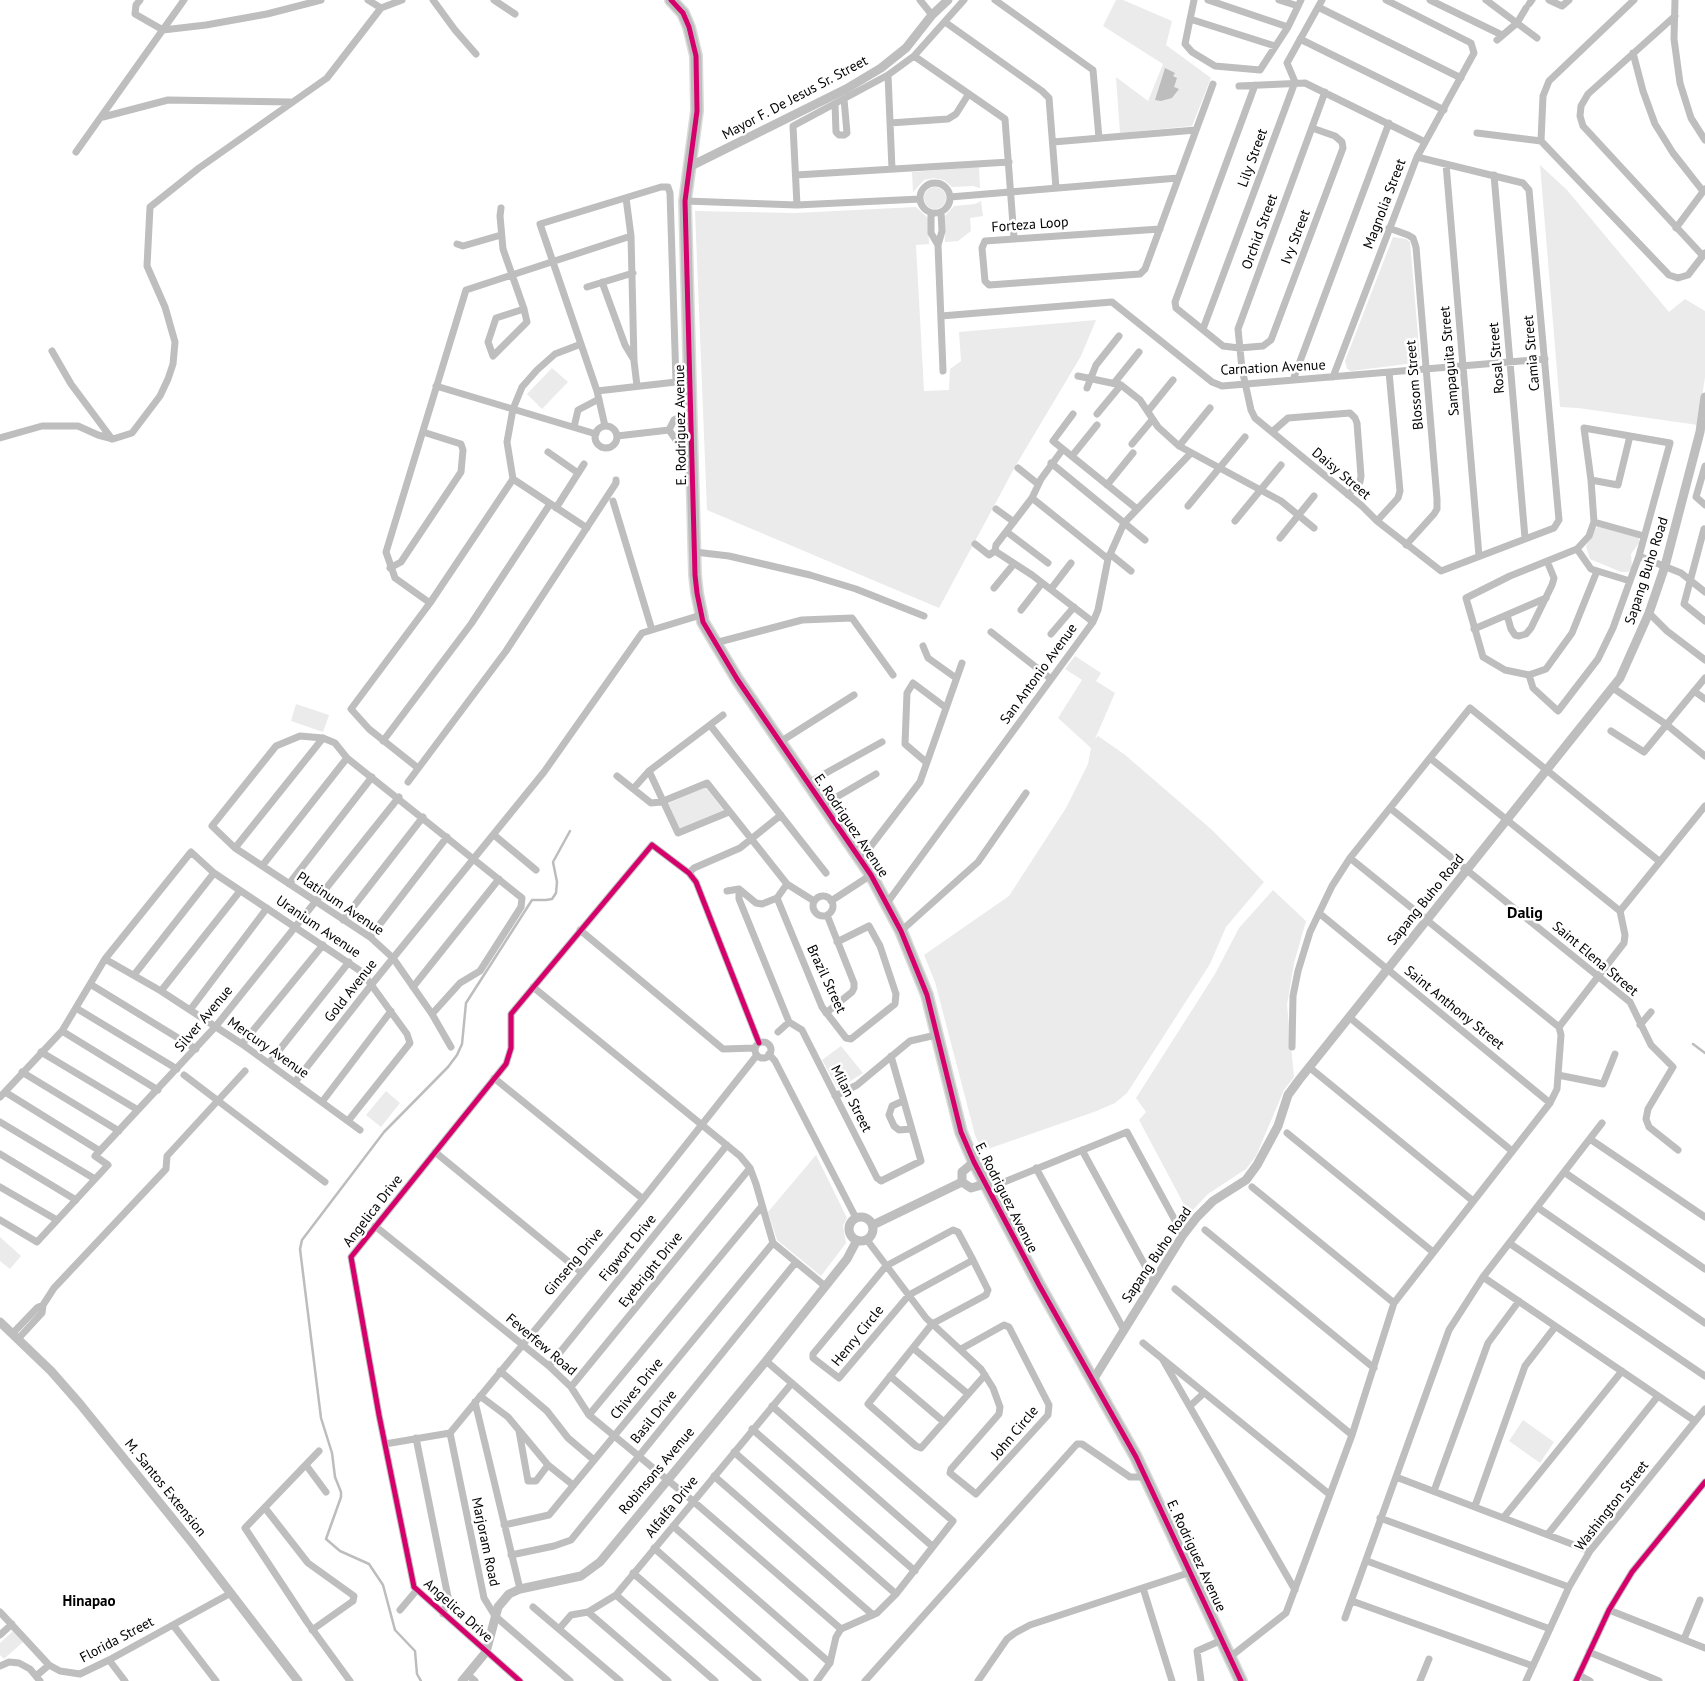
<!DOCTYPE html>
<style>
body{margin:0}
canvas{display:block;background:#fff}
</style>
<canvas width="1705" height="1681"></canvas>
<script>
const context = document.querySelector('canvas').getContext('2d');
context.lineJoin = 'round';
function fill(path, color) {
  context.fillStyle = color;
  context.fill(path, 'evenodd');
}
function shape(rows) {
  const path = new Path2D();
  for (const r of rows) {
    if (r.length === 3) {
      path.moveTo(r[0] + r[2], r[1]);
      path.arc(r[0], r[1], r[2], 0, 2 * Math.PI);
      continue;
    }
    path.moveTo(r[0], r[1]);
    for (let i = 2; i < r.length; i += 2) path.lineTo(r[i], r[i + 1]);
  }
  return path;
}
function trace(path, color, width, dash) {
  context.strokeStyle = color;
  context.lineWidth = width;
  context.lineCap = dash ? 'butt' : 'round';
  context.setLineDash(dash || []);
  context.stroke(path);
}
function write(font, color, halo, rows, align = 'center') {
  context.font = font + ' "PT Sans",sans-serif';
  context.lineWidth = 5;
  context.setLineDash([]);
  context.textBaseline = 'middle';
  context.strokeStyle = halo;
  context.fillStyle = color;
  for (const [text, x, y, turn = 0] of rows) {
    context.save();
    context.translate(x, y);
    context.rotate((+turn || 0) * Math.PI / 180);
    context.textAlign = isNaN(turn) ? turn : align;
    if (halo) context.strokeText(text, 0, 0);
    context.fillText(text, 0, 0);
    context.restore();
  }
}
const green = shape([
 [1116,0,1123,0,1172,21,1166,45,1211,78,1192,126,1120,133,1116,77,1148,101,1163,64,1103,26],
 [1540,165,1567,190,1669,312,1685,299,1705,311,1705,377,1698,425,1578,408,1560,407],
 [979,167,980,188,973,186,952,187,944,180,934,178,924,180,913,192,912,172],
 [935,198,11],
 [981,201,983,216,970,218,971,231,958,241,945,242,944,217,954,206,975,204],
 [916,207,928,218,929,244,916,245,924,391,949,390,950,369,961,361,959,332,1096,320,1081,356,1016,465,939,608,707,510,695,211,795,213],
 [1393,237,1406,239,1410,242,1420,359,1415,363,1351,371,1347,369,1345,361],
 [552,368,568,382,542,409,527,394],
 [1598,525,1639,537,1639,543,1631,554,1632,568,1628,572,1621,572,1590,559,1586,546],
 [1075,656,1101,673,1096,681,1115,693,1095,739,1098,736,1124,754,1211,829,1264,882,1226,927,1210,964,1127,1093,1115,1103,1094,1112,982,1151,975,1135,935,982,924,955,1009,896,1066,808,1088,764,1091,748,1058,718,1082,680,1065,669],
 [296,704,329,715,323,732,291,721],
 [705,787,724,811,680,829,667,804],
 [1273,890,1306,921,1294,963,1287,1005,1294,1077,1284,1090,1256,1156,1246,1169,1208,1194,1189,1214,1139,1120,1146,1112,1136,1098,1215,974,1239,928],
 [841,1046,863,1073,838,1089,822,1060],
 [386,1091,400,1103,381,1127,366,1115],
 [816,1155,847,1218,843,1226,846,1243,821,1276,777,1240,768,1212],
 [0,1237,21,1256,10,1269,0,1261],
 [1523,1420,1554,1442,1540,1463,1509,1441],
 [13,1631,23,1642,4,1659,0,1655,0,1643]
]);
const water = shape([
 [1165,68,1175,73,1173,76,1177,78,1174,87,1179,89,1172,98,1161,101,1155,100]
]);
const stream = shape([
 [1693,1044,1705,1053],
 [421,1681,417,1674,415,1651,395,1630,383,1585,369,1564,340,1551,326,1539,341,1497,341,1492,335,1477,332,1453,321,1418,300,1249,302,1240,384,1132,448,1067,457,1055,462,1044,466,1003,532,900,546,900,552,899,556,893,557,882,553,862,570,831]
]);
const minor = shape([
 [140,0,136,5,135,14,163,30,206,25,267,14,321,0],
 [368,0,381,8],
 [433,0,455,30,476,54],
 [494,0,515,14],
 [920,0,932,15],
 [995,0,1093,70,1099,138],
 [1194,0,1185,44,1192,52,1215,66,1260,70,1288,27,1301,0],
 [1208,0,1288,27],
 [1279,0,1298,6],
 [1430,0,1502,35],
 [1486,0,1537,38],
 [1549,0,1562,6,1569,0],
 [1675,0,1674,39,1680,83,1691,118,1705,140],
 [1529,4,1532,0],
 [1318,7,1461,78],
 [1675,16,1588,94,1581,106,1580,116,1583,126,1703,256],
 [1190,19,1275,46],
 [945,22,1042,91,1049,98,1056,188],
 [1300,39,1444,110],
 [1497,40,1517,23,1526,8],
 [1633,53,1643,91,1655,124,1673,153,1703,191],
 [914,56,1005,119,1014,238],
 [888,75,892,169],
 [1255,85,1175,302,1176,308,1223,346,1239,348,1263,346,1271,340,1343,148,1342,142,1335,136,1312,128],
 [1239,86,1305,83,1425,142],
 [1325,92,1238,329,1242,369,1251,410,1255,418,1362,506,1377,521,1441,571,1554,528,1559,520,1529,190,1523,183,1417,157],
 [835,104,836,132,839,135,844,135,847,133,844,99],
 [103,117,168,100,290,102],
 [890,123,948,119,956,114,968,95],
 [1477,133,1541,141,1669,275,1678,278,1688,275,1705,253],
 [1541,141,1543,96,1549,81,1634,0],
 [1053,142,1196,130],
 [76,152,184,0],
 [1446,164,1479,556],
 [796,175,1009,162],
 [1494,175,1525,538],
 [935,198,15],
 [950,197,1178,178],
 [626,198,631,236,634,361,637,386],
 [685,201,797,205,920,199],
 [797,205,793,126,888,75,914,56,964,0],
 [501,208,500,216,503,249,524,309,527,322,493,356,488,342,496,318,524,309],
 [941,212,942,231,938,245,943,371],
 [931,213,931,233,938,245],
 [1389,228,1408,235,1413,238,1416,247,1437,499,1437,509,1434,514,1406,545],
 [1676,228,1705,189],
 [1160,229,985,241,982,248,985,281,989,285,1140,274,1145,269,1213,84],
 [457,244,463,246,501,235],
 [602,282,625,345,634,360],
 [587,287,633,273],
 [941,316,1112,302,1212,382,1222,386,1545,359],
 [1203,329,1295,82,1287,63,1322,0],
 [52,351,71,384,112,439],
 [1078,376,1121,385,1140,400,1158,427,1179,446,1281,501,1314,528],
 [1333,377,1417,157,1474,53,1471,43,1386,0],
 [1293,380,1389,123],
 [1115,382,1139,352],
 [436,386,596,434],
 [1087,388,1096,365,1119,336],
 [597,391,676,382,670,193,668,187,661,187,540,224,597,391,605,426],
 [1148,411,1173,380],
 [1073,414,1053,441,1137,509],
 [1097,414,1121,385],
 [692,415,682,416,674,420,669,430,676,440,693,443],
 [606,437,11],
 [574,427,578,410,599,399],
 [1272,432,1288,418,1350,413,1355,418,1357,423,1361,476,1360,482,1348,495],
 [617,436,669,430],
 [0,438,42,426,78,426,98,435,113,439,132,433,160,396,168,379,173,364,175,342,165,307,147,266,150,207,199,168,327,78,381,8,402,0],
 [1132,444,1152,420],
 [1179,446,1210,408],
 [548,452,578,473],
 [1072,456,1097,425],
 [1051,463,1145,540],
 [1705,466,1696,497,1705,505],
 [1018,468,1038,484],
 [513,479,587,528],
 [1591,480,1618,485,1630,436],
 [1107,485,1133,453],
 [1032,498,1108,559],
 [613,501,652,630],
 [1188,506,1245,437],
 [556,508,584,464],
 [996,509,1014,522],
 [1235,521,1281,465],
 [1377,521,1398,498,1400,491,1389,372],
 [1594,522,1644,536],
 [1705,530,1704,529,1684,604,1705,621],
 [1007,532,1048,563],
 [1280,538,1314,496],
 [975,544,989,555,995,551,996,545,1032,498,1041,479,1063,449],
 [1577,549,1591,569,1630,581],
 [995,551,1032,575,1093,622],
 [695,552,729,556,810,575,856,589,924,616],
 [1110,554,1131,571],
 [1639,556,1681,573,1705,592],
 [390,568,401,562,461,472,463,450,461,444,423,432],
 [994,588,1013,565],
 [1051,589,1071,563],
 [430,603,395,578,386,552,466,290,631,236],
 [1021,610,1042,583],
 [1649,613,1667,631,1705,660],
 [1507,615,1511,629,1515,635,1519,636,1526,634,1531,628,1552,585,1554,578,1547,561],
 [1474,629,1546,598],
 [991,632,1051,679],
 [1051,634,1074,607],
 [715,643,802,620,852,618,893,675],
 [923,646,928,658,956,678],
 [1529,675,1533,688,1558,711,1598,659,1613,628,1639,556,1670,443,1584,428,1591,480,1594,522,1589,536,1577,549,1510,576,1466,598,1483,657,1505,670,1529,675,1546,669,1572,633,1597,571],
 [1613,688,1667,725,1705,756],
 [1694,691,1705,699],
 [710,725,826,873],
 [1611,731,1644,752,1705,678],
 [383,741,471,624,550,504],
 [780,742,854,695],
 [1430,758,1620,911],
 [926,762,905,744,907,693,913,683,945,707],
 [418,768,369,729,351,709,430,603,513,479,507,442,513,409,522,387,537,370,555,354,581,344],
 [649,771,678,833,729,812],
 [617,776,651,803,661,802,707,783,787,884,814,901],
 [408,782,506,651,616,483,616,480],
 [808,783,882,742],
 [633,789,649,771,723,715],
 [823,805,876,774],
 [1390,808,1630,1002,1651,1045,1673,1067,1648,1109,1646,1119,1649,1127,1678,1150],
 [494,835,536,870],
 [235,848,323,738],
 [1350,858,1559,1027],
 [861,859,920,782,962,663],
 [262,866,347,758],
 [689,873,694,868,740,848,781,815],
 [289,884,372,777],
 [739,889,739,899,789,1022,802,1030,877,1178,881,1181,921,1161,891,1056],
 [727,891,739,889,756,903,762,904,777,898,787,884],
 [823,906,10],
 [777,898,822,1007,846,1038,851,1039,895,1004,896,994,880,946,869,926,837,942],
 [831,901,871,875],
 [887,903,1093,622,1098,610,1108,559,1124,523,1190,454],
 [1319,913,1550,1103],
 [343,920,423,817],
 [580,930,723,1049,755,1048],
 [901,931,978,862,1026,793],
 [370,937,447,837],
 [105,959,161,991,242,1044,360,1130],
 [134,975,214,873],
 [90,984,196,1049],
 [413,987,499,879],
 [533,987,740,1156,750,1168,756,1184,773,1243,825,1286],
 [161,991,240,891],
 [76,1008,177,1069],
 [190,1010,267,908],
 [826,1013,852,992,854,988,854,983,827,915],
 [432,1014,460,983,480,971,521,907,522,898,347,758,335,743,323,738,300,736,276,746,212,826,235,848,370,937,393,958,432,1014,451,1047],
 [1349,1017,1512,1151],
 [1640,1025,1651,1012],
 [1559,1027,1624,943,1625,935,1620,911,1705,806],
 [62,1031,158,1090],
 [778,1032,789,1022],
 [763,1050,8],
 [242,1044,323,945],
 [1292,1047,1293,996,1298,971,1310,932,1332,886,1350,858,1470,708,1659,861],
 [41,1052,138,1110],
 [769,1054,775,1061,856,1218],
 [269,1063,349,962],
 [1309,1067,1473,1201],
 [22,1072,119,1131],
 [184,1075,325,1182],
 [1558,1075,1603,1084,1615,1054],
 [494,1078,643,1199],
 [295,1082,372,984,544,772,642,633,701,615],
 [5,1092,100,1151],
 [835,1096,857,1085,910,1041,936,1035],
 [0,1097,62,1031,105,959,191,852,214,873,362,972,407,1034,410,1043,348,1121],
 [903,1101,892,1106,889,1115,894,1126,899,1130,911,1129],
 [322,1102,391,1011],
 [0,1122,95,1179],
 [1287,1133,1433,1252],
 [1590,1139,1705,1217],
 [1082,1150,1154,1282],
 [435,1152,581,1272],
 [0,1154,76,1200],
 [1036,1168,1124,1330],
 [1564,1172,1705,1269],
 [0,1187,57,1220],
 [1252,1187,1394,1303],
 [987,1189,1127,1132,1183,1235],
 [1537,1207,1705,1323],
 [0,1220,37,1242,108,1165,95,1156,216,1026,399,797],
 [375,1226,549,1366,571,1387,589,1415,693,1501,841,1629],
 [1205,1230,1374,1368],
 [867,1240,926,1318,981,1369,993,1388,1000,1407,999,1414,951,1469,950,1473,976,1494,1048,1415,1049,1405,1009,1327,1004,1325,961,1349],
 [1509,1243,1705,1376],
 [973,1260,909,1295,839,1378,813,1358,813,1354,886,1266,953,1230,958,1232,973,1260,988,1290,986,1295,932,1324,868,1404,916,1446,921,1448,985,1375],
 [1483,1277,1695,1421],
 [1175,1289,1352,1435],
 [13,1333,37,1308,43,1305],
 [18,1339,42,1313,43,1305,54,1288,166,1169,167,1156,245,1071],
 [1143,1343,1329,1494],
 [913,1348,968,1394],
 [1163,1360,1295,1590],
 [766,1361,953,1521,896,1594,877,1613,841,1629,836,1637,830,1663,817,1681],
 [549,1366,727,1145],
 [500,1371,547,1411,568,1438,594,1460],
 [890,1376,944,1422],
 [571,1387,750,1168],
 [480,1396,508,1417,548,1465,573,1485],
 [475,1402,520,1589],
 [772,1406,932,1546],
 [1190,1406,1204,1393],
 [589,1415,762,1206],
 [752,1429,915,1571],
 [519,1431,528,1481,536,1481,548,1465],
 [450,1433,484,1598,495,1616,570,1681],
 [416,1438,448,1597,443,1614],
 [385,1444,450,1433,643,1199,757,1055],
 [319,1451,245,1528,307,1622,350,1681],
 [734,1452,896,1594],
 [306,1465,326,1492],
 [714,1476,873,1615],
 [1396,1477,1590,1551],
 [1434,1491,1488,1343,1519,1301],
 [1475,1506,1525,1366,1555,1327],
 [265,1508,308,1563,354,1596,353,1601,312,1630],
 [1504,1517,1622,1371],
 [1380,1518,1569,1587],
 [504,1525,549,1515,773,1243],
 [673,1526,830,1663],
 [1548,1534,1658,1396],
 [654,1548,805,1681],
 [511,1555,554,1546,571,1540,796,1262],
 [1367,1561,1550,1629],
 [633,1573,758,1681],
 [1143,1588,1172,1681],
 [616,1595,715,1681],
 [1352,1601,1533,1666],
 [533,1607,620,1681],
 [400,1610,416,1591],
 [1609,1610,1705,1648],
 [0,1612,49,1665,60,1671,80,1674,109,1660,231,1593],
 [588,1612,668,1681],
 [1345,1618,1449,1330,1483,1277,1602,1123],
 [173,1625,216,1681],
 [559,1629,571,1615,588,1612,616,1595,792,1383],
 [0,1635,12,1624],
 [1684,1639,1700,1600],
 [1589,1652,1659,1681],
 [1230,1657,1286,1613,1352,1435,1394,1303,1550,1103,1557,1089,1558,1075,1561,1035,1559,1027],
 [109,1660,125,1681],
 [0,1666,9,1662,19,1663,30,1669,40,1681],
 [468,1675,475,1681],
 [1579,1675,1590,1681],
 [36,1676,49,1665],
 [520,1681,414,1587,379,1415,351,1257,506,1064,511,1048,511,1014,652,845,689,873,696,882,759,1043],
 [865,1681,1077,1444,1082,1444,1130,1477,1146,1477],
 [978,1681,1007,1639,1015,1633,1030,1625,1191,1572],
 [1201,1681,1197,1651,1222,1640],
 [1420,1681,1429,1659],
 [1526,1681,1569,1587,1590,1551,1705,1409],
 [1576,1681,1609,1610,1632,1572,1705,1482]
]);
const tertiary = shape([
 [689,167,846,89,881,68,906,48,932,15,948,0],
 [974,1162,962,1172,962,1182,971,1188,985,1184],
 [861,1229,12],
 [873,1225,962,1182],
 [0,1322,51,1371,80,1404,193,1544,298,1681],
 [1093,1380,1183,1235,1197,1217,1213,1201,1246,1180,1257,1165,1278,1126,1288,1095,1299,1080,1620,678,1649,613,1665,566,1700,432,1705,397],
 [462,1681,486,1652,498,1607,509,1594,520,1589,581,1576,600,1562,766,1361,847,1259,857,1240]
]);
const primary = shape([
 [671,0,683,13,689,27,696,56,697,111,685,201,695,575,697,593,703,622,737,679,871,875,901,931,927,995,961,1132,974,1162,1039,1285,1136,1457,1241,1681]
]);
const cycleway = shape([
 [671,0,683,13,689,27,696,56,697,111,685,201,695,575,697,593,703,622,737,679,871,875,901,931,927,995,961,1132,974,1162,1039,1285,1136,1457,1241,1681],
 [520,1681,414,1587,379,1415,351,1257,506,1064,511,1048,511,1014,652,845,689,873,696,882,759,1043],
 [1576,1681,1609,1610,1632,1572,1705,1482]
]);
const streetNames = [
 ["Mayor F. De Jesus Sr. Street",795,98,-28],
 ["Lily Street",1253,158,-70],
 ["Magnolia Street",1385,204,-69],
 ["Forteza Loop",1030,225,-4],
 ["Orchid Street",1260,232,-70],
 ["Ivy Street",1296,237,-69],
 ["Camia Street",1532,353,-95],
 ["Rosal Street",1497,358,-95],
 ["Sampaguita Street",1450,361,-95],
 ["Carnation Avenue",1273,368,-3],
 ["Blossom Street",1415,385,-95],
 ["E. Rodriguez Avenue",681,425,-91],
 ["Daisy Street",1341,474,40],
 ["Sapang Buho Road",1647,571,-72],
 ["San Antonio Avenue",1039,674,-54],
 ["E. Rodriguez Avenue",851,826,56],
 ["Sapang Buho Road",1426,900,-51],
 ["Platinum Avenue",340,904,34],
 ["Uranium Avenue",318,927,34],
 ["Saint Elena Street",1595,959,40],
 ["Brazil Street",826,979,65],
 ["Gold Avenue",351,991,-52],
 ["Saint Anthony Street",1454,1008,39],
 ["Silver Avenue",204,1019,-50],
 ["Mercury Avenue",268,1048,35],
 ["Milan Street",851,1099,63],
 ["E. Rodriguez Avenue",1006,1198,63],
 ["Angelica Drive",373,1211,-52],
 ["Figwort Drive",628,1248,-51],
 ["Sapang Buho Road",1157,1255,-56],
 ["Ginseng Drive",574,1262,-50],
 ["Eyebright Drive",651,1270,-51],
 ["Henry Circle",858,1336,-51],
 ["Feverfew Road",541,1345,40],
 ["Chives Drive",637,1389,-51],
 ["Basil Drive",654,1417,-51],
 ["John Circle",1015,1433,-50],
 ["Robinsons Avenue",657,1471,-50],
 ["M. Santos Extension",165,1488,51],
 ["Washington Street",1612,1506,-52],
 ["Alfalfa Drive",672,1507,-51],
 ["Marjoram Road",485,1542,78],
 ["E. Rodriguez Avenue",1196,1556,65],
 ["Angelica Drive",458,1611,42],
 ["Florida Street",117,1640,-28]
];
const neighbourhoodNames = [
 ["Hinapao",89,1602]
];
const quarterNames = [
 ["Dalig",1525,913]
];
fill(green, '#ebebeb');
fill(water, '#bdbdbd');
trace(stream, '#bdbdbd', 2.5);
trace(primary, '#dbdbdb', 14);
trace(minor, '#bebebe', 7);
trace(tertiary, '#bebebe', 9);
trace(primary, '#bebebe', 11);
trace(cycleway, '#d6006c', 5);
write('14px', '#000', '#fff', streetNames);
write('bold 15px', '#000', '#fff', neighbourhoodNames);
write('bold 16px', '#000', '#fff', quarterNames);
</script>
